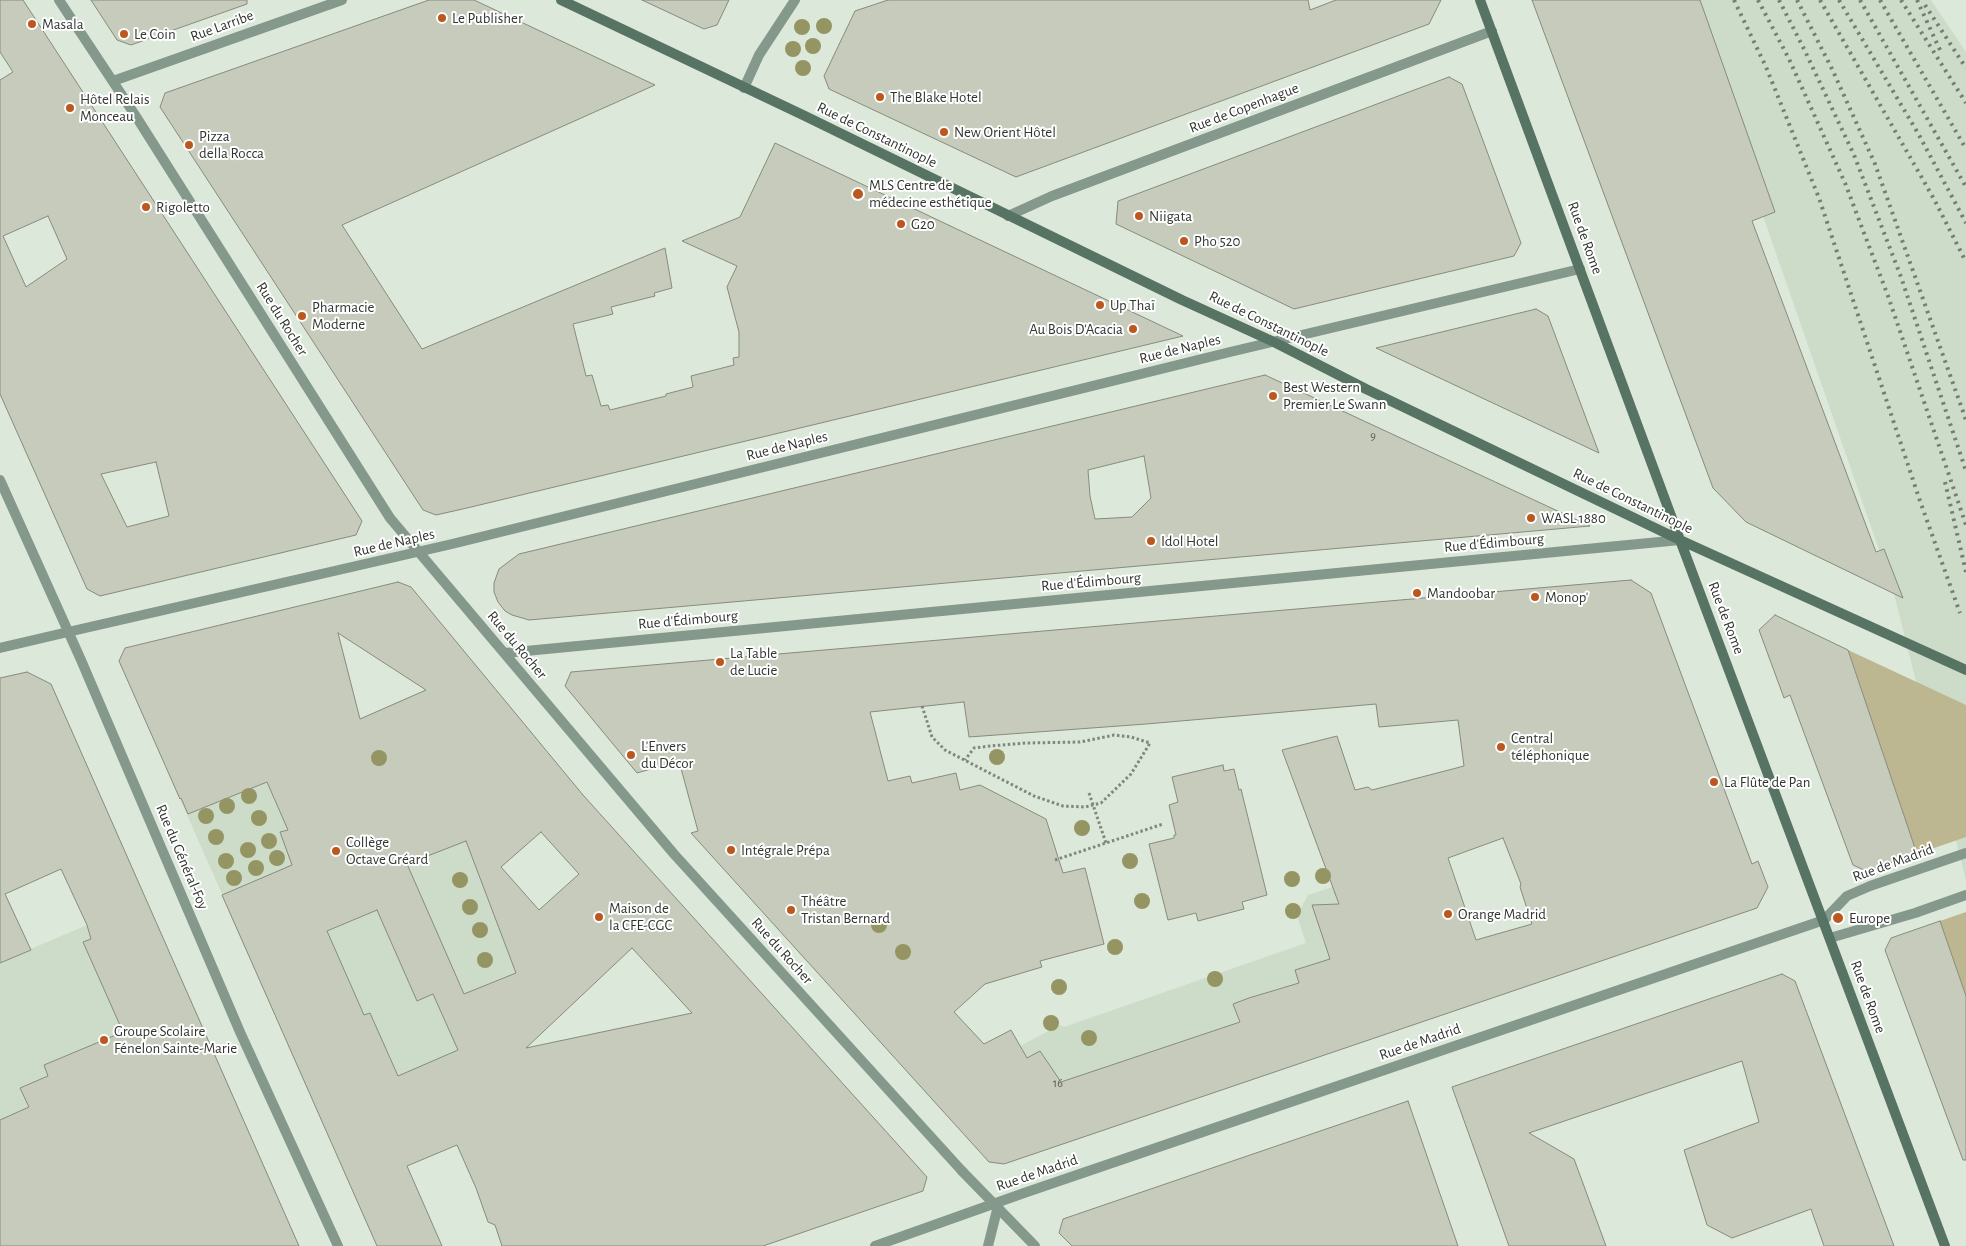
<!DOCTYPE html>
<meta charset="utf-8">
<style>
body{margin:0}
canvas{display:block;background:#dce8da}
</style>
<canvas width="1966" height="1246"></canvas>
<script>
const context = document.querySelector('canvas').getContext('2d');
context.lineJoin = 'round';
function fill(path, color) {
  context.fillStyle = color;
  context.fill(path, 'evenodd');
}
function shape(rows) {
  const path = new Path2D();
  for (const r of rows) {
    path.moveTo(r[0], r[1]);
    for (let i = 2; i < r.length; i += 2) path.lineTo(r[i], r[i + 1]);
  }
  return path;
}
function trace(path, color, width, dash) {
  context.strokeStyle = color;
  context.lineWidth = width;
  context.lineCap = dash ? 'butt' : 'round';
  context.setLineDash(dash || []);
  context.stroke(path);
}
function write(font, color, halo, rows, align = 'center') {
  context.font = font + ' "Alegreya Sans",sans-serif';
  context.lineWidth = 4;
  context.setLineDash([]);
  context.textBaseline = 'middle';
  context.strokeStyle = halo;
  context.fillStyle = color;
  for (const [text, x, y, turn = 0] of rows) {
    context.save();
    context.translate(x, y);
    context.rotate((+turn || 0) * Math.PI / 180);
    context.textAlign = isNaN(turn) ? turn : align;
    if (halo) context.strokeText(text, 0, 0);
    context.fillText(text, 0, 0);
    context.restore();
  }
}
const built = shape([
 [1688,0,1931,0,1966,52,1966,880,1893,590],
 [411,696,516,973,496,1069,332,1144,290,1049,364,1015,315,905,242,939,180,799],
 [1335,886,1385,1034,1070,1142,1020,1046,1060,1025,1064,1027,1306,943,1297,916,1308,895],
 [146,900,231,1091,86,1156,0,1203,0,962]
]);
const green = shape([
 [1848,650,1966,705,1966,837,1917,854],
 [1966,912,1966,996,1940,921]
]);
const building = shape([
 [0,0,23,0,362,521,356,535,100,596,87,589,0,394,0,80,13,72,0,52,0,0],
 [48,216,67,259,26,287,3,236,48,216],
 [156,462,169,516,127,527,101,474,156,462],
 [91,0,247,0,247,4,131,45,117,40,91,0],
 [429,0,474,0,655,85,342,225,422,349,665,248,672,288,654,293,655,296,611,307,613,314,573,324,586,376,592,375,601,406,608,405,610,410,666,396,666,394,693,387,691,376,734,365,733,358,739,357,739,332,727,287,737,266,682,241,740,217,775,143,1183,336,467,508,436,515,423,510,160,107,165,93,429,0],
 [642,0,729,0,717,25,704,29,642,0],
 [888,0,1308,0,1310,10,1336,0,1441,0,1429,24,1016,177,829,89,824,76,855,11,888,0],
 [1532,0,1700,0,1775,212,1752,221,1876,552,1884,549,1903,598,1746,522,1713,488,1532,0],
 [1449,77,1462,84,1521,243,1514,256,1294,309,1116,224,1118,201,1449,77],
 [1536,309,1548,316,1599,453,1376,348,1536,309],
 [1265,375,1590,526,529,620,512,615,505,611,498,602,494,592,494,583,499,569,519,554,1265,375],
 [1144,456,1151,498,1132,517,1095,519,1090,496,1088,470,1144,456],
 [1631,580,1651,593,1752,864,1758,861,1768,887,1757,908,1004,1164,989,1162,691,833,698,831,679,761,637,773,565,686,571,672,1631,580],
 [964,702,969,737,1146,724,1376,704,1379,727,1458,720,1464,766,1372,790,1368,787,1355,790,1337,736,1282,750,1339,904,1312,905,1330,959,1295,970,1299,983,1249,998,1233,1004,1240,1022,1061,1082,1040,1051,1027,1058,1011,1030,984,1044,954,1012,985,984,1042,967,1040,961,1104,944,1085,868,1063,873,1046,819,980,785,960,790,956,773,912,783,910,776,888,781,870,712,964,702],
 [1503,838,1521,884,1520,887,1532,924,1476,940,1448,858,1503,838],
 [398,582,411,587,583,795,927,1177,923,1191,763,1246,502,1246,495,1225,488,1222,476,1188,457,1145,407,1166,442,1246,377,1246,222,895,292,865,280,832,288,830,267,782,188,814,181,798,180,799,119,661,125,648,398,582],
 [338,633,426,690,360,719,338,633],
 [541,832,579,874,539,910,501,867,541,832],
 [466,841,516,973,464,994,407,864,466,841],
 [377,910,417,1001,433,994,458,1050,398,1076,370,1013,364,1015,327,931,377,910],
 [632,948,692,1013,526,1048,632,948],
 [1775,615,1848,650,1917,854,1866,871,1853,865,1790,695,1784,698,1759,630,1775,615],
 [27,672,51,684,299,1246,0,1246,0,1120,29,1107,20,1088,48,1076,44,1065,123,1032,83,942,91,939,87,925,61,869,5,894,31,950,0,963,0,678,27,672],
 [1223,765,1224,771,1234,769,1239,790,1241,789,1267,895,1242,902,1244,909,1198,921,1196,913,1168,920,1149,844,1174,838,1174,835,1176,835,1169,805,1178,802,1172,777,1223,765],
 [1940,921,1966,996,1966,1160,1963,1160,1885,950,1891,938,1940,921],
 [1782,974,1795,981,1894,1246,1824,1246,1811,1209,1732,1238,1707,1225,1684,1150,1759,1122,1742,1061,1529,1133,1574,1159,1606,1246,1509,1246,1452,1087,1782,974],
 [1408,1101,1458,1246,1072,1246,1059,1233,1063,1219,1408,1101]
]);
const path = shape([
 [922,706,932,737,945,750,1034,796,1063,806,1085,807,1101,803,1131,774,1150,743,1131,737,1114,735,1080,742,1026,743,990,746,974,748,965,760],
 [1089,793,1106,843],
 [1055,860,1163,824]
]);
const pedestrian = shape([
 [0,648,68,632],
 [1824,920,1847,896,1870,886,1966,853],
 [1830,938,1915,913,1966,895]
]);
const minor = shape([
 [59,0,137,118,390,518,674,854,962,1171],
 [113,81,342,0],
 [744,88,759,55,795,0],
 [1008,216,1052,196,1492,31],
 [0,480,81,660,240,1032,338,1246],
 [68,632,452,544,1230,352,1580,269],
 [505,653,1680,540],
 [875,1246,1024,1193,1824,920],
 [988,1246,999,1202]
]);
const secondary = shape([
 [561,0,805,116,1182,300,1274,342,1366,389,1680,540,1966,670],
 [1480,0,1680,540,1945,1246]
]);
const rail = shape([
 [1734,0,1766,67,1819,198,1920,501,1960,613],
 [1758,0,1789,59,1845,183,1888,296,1966,525],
 [1779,0,1805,51,1854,155,1901,277,1966,471],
 [1797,0,1832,69,1875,164,1966,420],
 [1820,0,1934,199,1966,262],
 [1839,0,1919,135,1966,223],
 [1860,0,1966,187],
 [1880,0,1966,149],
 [1901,0,1966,103],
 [1917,0,1940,50],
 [1925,5,1966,68],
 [1945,482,1966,572]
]);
const minorBridge = shape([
 [962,1171,1035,1246]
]);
const trees = [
 [824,26],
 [802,27],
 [813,46],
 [793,49],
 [803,68],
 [997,757],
 [379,758],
 [249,796],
 [227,806],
 [206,816],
 [259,818],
 [1082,828],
 [216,837],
 [269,841],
 [248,850],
 [277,858],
 [226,861],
 [1130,861],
 [256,868],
 [1323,876],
 [234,878],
 [1292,879],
 [460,880],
 [1142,901],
 [470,907],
 [1293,911],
 [879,925],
 [480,930],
 [1115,947],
 [903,952],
 [485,960],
 [1215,979],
 [1059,987],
 [1051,1023],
 [1089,1038]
];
const markers = [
 [442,18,5,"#bb5820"],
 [32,24,5,"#bb5820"],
 [124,34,5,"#bb5820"],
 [880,97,5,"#bb5820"],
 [70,108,5,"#bb5820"],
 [944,132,5,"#bb5820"],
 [189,145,5,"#bb5820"],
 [858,194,6,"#bb5820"],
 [146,207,5,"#bb5820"],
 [1139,216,5,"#bb5820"],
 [901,224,5,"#bb5820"],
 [1184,241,5,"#bb5820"],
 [1100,305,5,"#bb5820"],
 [302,316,5,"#bb5820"],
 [1133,329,5,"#bb5820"],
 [1273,396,5,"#bb5820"],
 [1531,518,5,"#bb5820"],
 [1151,541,5,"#bb5820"],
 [1417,593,5,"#bb5820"],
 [1535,597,5,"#bb5820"],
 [720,662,5,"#bb5820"],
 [1501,747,5,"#bb5820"],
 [631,755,5,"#bb5820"],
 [1714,782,5,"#bb5820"],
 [731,850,5,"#bb5820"],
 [336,851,5,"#bb5820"],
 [791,910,5,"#bb5820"],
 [1448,914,5,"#bb5820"],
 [599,917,5,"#bb5820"],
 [1838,918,6,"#bb5820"],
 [104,1040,5,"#bb5820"]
];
const numberNames = [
 ["9",1373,436],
 ["16",1058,1083]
];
const poiNames = [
 ["Le Publisher",452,18],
 ["Masala",42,24],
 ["Le Coin",134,34],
 ["The Blake Hotel",890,97],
 ["Hôtel Relais",80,99],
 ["Monceau",80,116],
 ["New Orient Hôtel",954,132],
 ["Pizza",199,136],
 ["della Rocca",199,153],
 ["MLS Centre de",869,185],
 ["médecine esthétique",869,202],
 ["Rigoletto",156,207],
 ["Niigata",1149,216],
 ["G20",911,224],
 ["Pho 520",1194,241],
 ["Up Thaï",1110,305],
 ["Pharmacie",312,307],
 ["Moderne",312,324],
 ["Au Bois D'Acacia",1123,329,"right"],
 ["Best Western",1283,387],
 ["Premier Le Swann",1283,404],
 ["WASL 1880",1541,518],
 ["Idol Hotel",1161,541],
 ["Mandoobar",1427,593],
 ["Monop'",1545,597],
 ["La Table",730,653],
 ["de Lucie",730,670],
 ["Central",1511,738],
 ["téléphonique",1511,755],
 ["L'Envers",641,746],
 ["du Décor",641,763],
 ["La Flûte de Pan",1724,782],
 ["Collège",346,842],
 ["Octave Gréard",346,859],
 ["Intégrale Prépa",741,850],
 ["Théâtre",801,901],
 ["Tristan Bernard",801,918],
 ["Maison de",609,908],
 ["la CFE-CGC",609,925],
 ["Orange Madrid",1458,914],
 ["Europe",1849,918],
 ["Groupe Scolaire",114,1031],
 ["Fénelon Sainte-Marie",114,1048]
];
const streetNames = [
 ["Rue Larribe",222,26,-20],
 ["Rue de Copenhague",1244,108,-21],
 ["Rue de Constantinople",877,135,26],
 ["Rue de Rome",1585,238,70],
 ["Rue du Rocher",282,319,58],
 ["Rue de Constantinople",1269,324,26],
 ["Rue de Naples",1180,349,-14],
 ["Rue de Naples",787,446,-14],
 ["Rue de Constantinople",1633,501,26],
 ["Rue de Naples",394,543,-13],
 ["Rue d'Édimbourg",1494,543,-5],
 ["Rue d'Édimbourg",1091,582,-5],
 ["Rue de Rome",1726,618,69],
 ["Rue d'Édimbourg",688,620,-5],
 ["Rue du Rocher",517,645,50],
 ["Rue du Général-Foy",182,857,67],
 ["Rue de Madrid",1893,863,-20],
 ["Rue du Rocher",782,951,48],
 ["Rue de Rome",1868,997,70],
 ["Rue de Madrid",1420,1042,-19],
 ["Rue de Madrid",1037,1173,-19]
];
fill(built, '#ccdcc9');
fill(green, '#bcb791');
fill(building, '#c6cbbb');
trace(building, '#878b7c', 1);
trace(path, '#7f877e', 3, [2.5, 2.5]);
trace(pedestrian, '#85988c', 10);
trace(minor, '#85988c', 10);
trace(secondary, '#577363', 10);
trace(rail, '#757d74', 4, [2.5, 5]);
trace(minorBridge, '#85988c', 10);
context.fillStyle = '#949562';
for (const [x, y] of trees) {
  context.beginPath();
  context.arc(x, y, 8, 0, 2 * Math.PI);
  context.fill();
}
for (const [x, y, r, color] of markers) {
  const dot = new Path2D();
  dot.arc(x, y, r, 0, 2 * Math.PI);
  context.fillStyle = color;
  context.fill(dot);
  trace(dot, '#fff', 2);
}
write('12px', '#565b54', null, numberNames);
write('15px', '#313631', '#fff', poiNames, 'left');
write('15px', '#313631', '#fff', streetNames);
</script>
